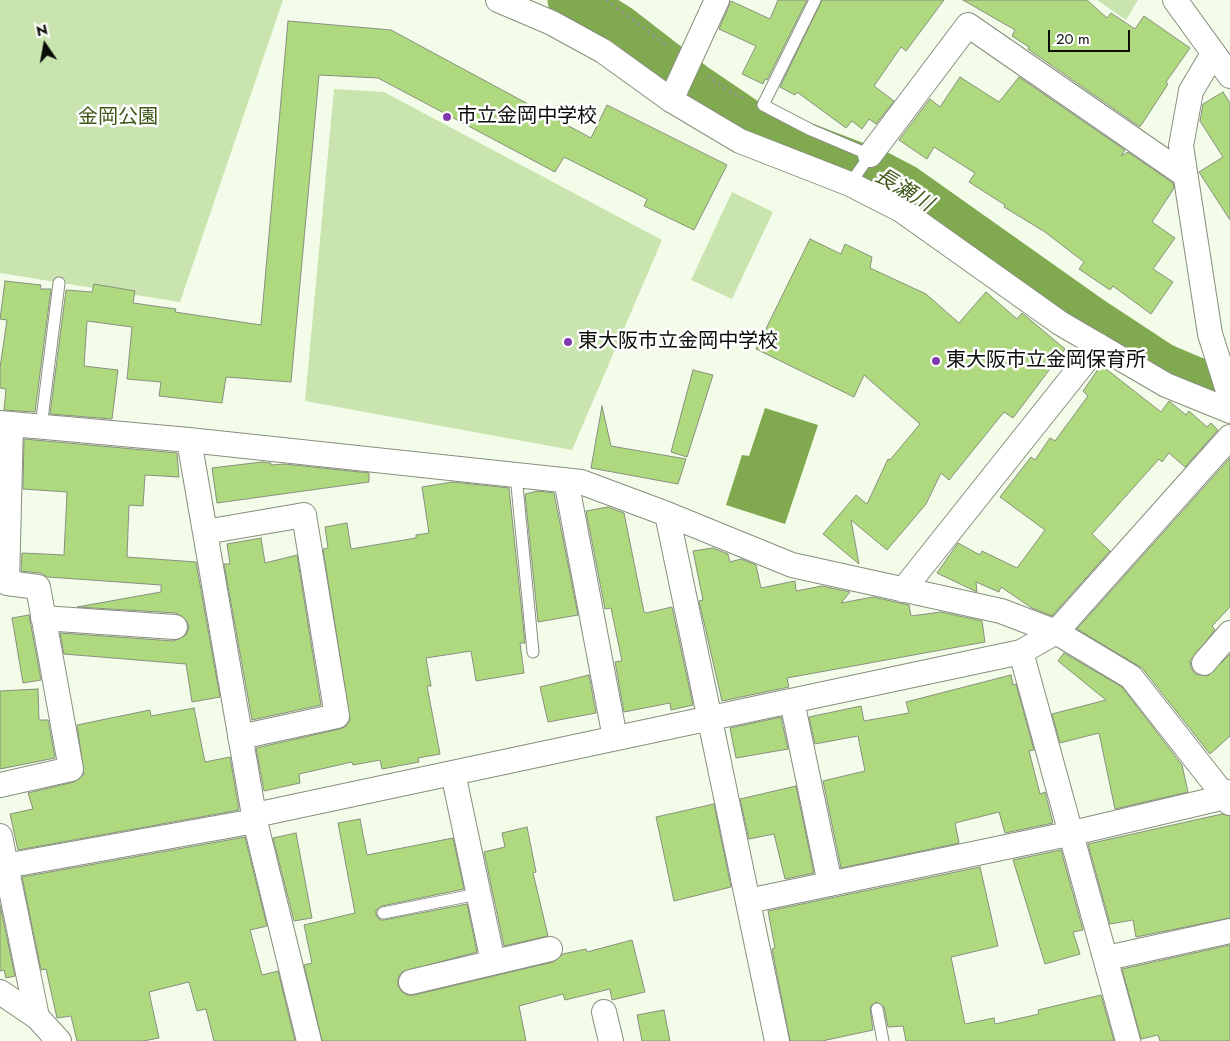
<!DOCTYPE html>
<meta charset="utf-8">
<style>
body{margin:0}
#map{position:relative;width:1230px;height:1041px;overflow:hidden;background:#f2fce9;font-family:Jost,sans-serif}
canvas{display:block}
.north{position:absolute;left:20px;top:20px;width:50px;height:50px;-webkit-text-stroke:4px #fff;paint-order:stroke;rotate:348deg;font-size:14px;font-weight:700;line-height:20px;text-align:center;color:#0a0d07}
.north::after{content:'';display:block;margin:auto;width:18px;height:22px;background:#0a0d07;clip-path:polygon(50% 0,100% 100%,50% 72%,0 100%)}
.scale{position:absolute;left:1048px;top:30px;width:82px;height:22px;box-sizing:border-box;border:2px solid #0a0d07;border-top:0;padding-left:6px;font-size:15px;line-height:18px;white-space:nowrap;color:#0a0d07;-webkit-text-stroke:4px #fff;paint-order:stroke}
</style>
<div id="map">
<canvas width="1230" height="1041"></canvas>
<div class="north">N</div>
<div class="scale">20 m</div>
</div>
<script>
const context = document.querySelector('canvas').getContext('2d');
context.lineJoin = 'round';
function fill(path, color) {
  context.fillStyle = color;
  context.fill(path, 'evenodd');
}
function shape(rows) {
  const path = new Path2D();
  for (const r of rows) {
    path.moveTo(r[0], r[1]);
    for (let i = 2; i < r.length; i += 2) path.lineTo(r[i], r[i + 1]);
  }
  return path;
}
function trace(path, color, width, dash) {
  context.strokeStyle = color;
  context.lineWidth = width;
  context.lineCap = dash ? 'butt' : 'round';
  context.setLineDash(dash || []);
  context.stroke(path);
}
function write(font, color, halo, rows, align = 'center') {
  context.font = font + ' Jost,"Noto Sans JP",sans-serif';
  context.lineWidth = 5;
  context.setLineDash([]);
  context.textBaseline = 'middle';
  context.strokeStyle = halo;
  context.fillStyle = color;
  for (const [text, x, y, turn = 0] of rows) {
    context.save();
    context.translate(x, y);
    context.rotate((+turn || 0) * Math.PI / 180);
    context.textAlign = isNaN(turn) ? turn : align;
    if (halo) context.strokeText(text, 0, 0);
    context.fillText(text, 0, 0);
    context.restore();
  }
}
const green = shape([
 [0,0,283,0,180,302,0,273],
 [1097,0,1138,0,1126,20],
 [334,89,384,92,662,240,572,450,305,401],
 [732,192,773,212,732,299,691,280]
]);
const water = shape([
 [765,408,818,425,785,524,726,505,742,455,749,456]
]);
const river = shape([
 [572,0,617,28,692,86,751,126,876,174,903,188,1091,321,1161,367,1194,381,1230,391]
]);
const building = shape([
 [778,0,807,0,767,80,765,79,763,84,742,74,756,46,719,29,731,1,770,19,778,0],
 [822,0,944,0,906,51,901,47,874,86,894,101,876,124,869,119,862,129,852,121,846,128,797,92,795,95,780,87,822,0],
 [963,0,1087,0,1107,18,1111,13,1135,29,1144,16,1190,48,1166,82,1168,84,1140,127,1028,49,1029,47,1012,36,1015,30,963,0],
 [288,21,391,30,591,138,607,105,727,165,694,230,644,206,647,199,564,157,555,172,378,78,319,75,291,382,226,377,222,403,159,396,161,382,127,379,132,327,87,321,84,366,118,370,112,419,50,414,66,290,92,292,94,284,135,291,133,303,176,309,175,312,261,325,288,21],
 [960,77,999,102,1019,77,1125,150,1121,156,1128,152,1173,183,1174,188,1152,222,1175,238,1153,269,1173,282,1151,314,1113,286,1110,290,1079,269,1084,262,1045,232,1004,207,1005,205,969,182,975,173,934,147,927,159,899,140,930,99,940,107,960,77],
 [1223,92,1230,103,1230,220,1199,172,1223,157,1200,121,1203,104,1223,92],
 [810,239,841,254,845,244,872,257,870,268,926,294,959,323,986,292,1017,319,1022,313,1065,349,1013,418,1004,412,949,480,941,473,926,504,887,550,851,520,859,564,823,534,856,495,867,504,888,459,890,460,920,424,864,375,854,397,756,349,810,239],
 [5,281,41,285,40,289,51,289,35,412,4,410,6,389,0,388,0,368,7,320,0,319,5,281],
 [1101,365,1161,412,1169,401,1186,415,1189,411,1207,427,1211,423,1218,430,1185,467,1169,453,1162,462,1159,459,1092,534,1110,551,1052,616,1032,608,1001,587,999,592,976,582,977,592,937,573,958,543,980,555,982,551,1017,568,1045,530,1000,497,1031,457,1035,460,1050,438,1055,441,1088,396,1083,391,1101,365],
 [693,370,713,375,687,457,671,452,693,370],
 [602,406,611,446,686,459,678,484,591,468,602,406],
 [24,439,177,453,179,477,145,475,143,506,129,505,127,557,196,562,220,697,192,702,186,664,64,654,60,633,174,641,186,635,189,627,187,621,176,613,77,607,161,592,161,585,48,577,40,573,21,571,22,553,64,555,67,492,23,489,24,439],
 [1230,458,1230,607,1212,626,1215,630,1190,661,1191,668,1195,674,1208,676,1230,654,1230,736,1210,754,1142,668,1077,629,1230,458],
 [262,462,271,463,271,465,284,464,369,473,369,482,217,503,212,468,262,462],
 [452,482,509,488,525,643,520,643,524,673,476,681,471,651,426,658,431,686,427,686,440,754,418,758,419,762,382,769,380,760,353,765,352,762,299,774,300,783,264,791,256,748,340,729,346,726,350,720,323,549,328,548,325,527,347,523,351,549,416,538,416,535,429,533,422,487,452,482],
 [538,491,554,493,578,615,538,622,525,494,538,491],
 [608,507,624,513,644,612,646,613,672,607,693,705,671,710,670,703,624,712,615,662,622,661,611,608,605,609,586,511,608,507],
 [261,538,265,563,297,555,321,705,252,720,224,564,230,564,227,544,261,538],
 [713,548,728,554,730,562,741,559,756,565,761,588,795,581,796,591,822,586,850,592,841,603,873,597,909,605,911,616,941,612,982,621,985,642,787,678,789,687,722,701,699,601,703,600,693,551,713,548],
 [29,615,41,680,23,683,12,618,29,615],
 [1064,653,1122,687,1182,765,1188,792,1115,809,1099,733,1060,743,1052,714,1106,700,1058,661,1064,653],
 [589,675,596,713,548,722,540,687,589,675],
 [1011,675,1013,685,1016,684,1034,750,1029,751,1040,794,1045,792,1053,823,1005,833,999,812,955,823,959,843,841,868,823,781,865,771,858,736,815,744,809,717,861,706,864,721,909,713,906,702,1011,675],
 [38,689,39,720,48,720,55,758,0,769,0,691,38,689],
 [194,708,205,762,230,757,239,810,18,850,10,814,33,809,28,793,74,782,84,774,77,725,150,710,151,716,194,708],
 [781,717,788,749,736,758,730,728,781,717],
 [796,786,814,873,785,879,774,834,749,839,740,799,796,786],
 [714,804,731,887,674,901,656,817,714,804],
 [1222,814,1230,816,1230,918,1136,937,1133,920,1110,924,1088,844,1222,814],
 [360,819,367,855,453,838,464,889,382,906,376,910,376,915,380,920,384,920,467,904,477,952,402,972,398,978,398,985,401,991,407,995,414,995,553,962,563,954,586,949,587,952,632,940,645,992,612,1000,610,989,565,1000,563,994,519,1006,526,1041,322,1041,304,965,312,963,304,925,355,913,338,823,360,819],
 [527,827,536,872,533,873,548,936,504,946,484,852,505,847,502,833,527,827],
 [296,833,312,918,294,921,273,838,296,833],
 [245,837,267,926,250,930,262,975,278,971,295,1041,214,1041,206,1009,197,1011,189,982,149,992,159,1038,143,1041,77,1041,71,1016,57,1018,46,969,41,970,22,877,245,837],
 [1061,850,1083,930,1073,932,1080,954,1045,964,1013,860,1061,850],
 [980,867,998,946,951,957,965,1024,994,1018,995,1024,1039,1014,1038,1010,1101,995,1114,1041,906,1041,903,1026,888,1027,884,1007,876,1002,870,1007,873,1030,822,1041,790,1041,772,949,775,948,768,911,980,867],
 [0,905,15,976,6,978,4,970,0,971,0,905],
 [1230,945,1230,1041,1160,1041,1158,1035,1141,1039,1122,969,1230,945],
 [664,1010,670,1041,642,1041,637,1015,664,1010]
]);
const path = shape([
 [606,0,667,46],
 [708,76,735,95,746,99]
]);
const lane = shape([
 [815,0,763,105,811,130,870,155,850,184],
 [41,427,59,283],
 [516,475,533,652],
 [383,913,478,894],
 [877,1009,883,1041]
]);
const street = shape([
 [498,0,552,23,603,51,671,100,740,141,850,184,901,210,1060,323,1166,385,1230,411],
 [1175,0,1230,76],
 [1213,54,1191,91,1181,146,1210,334,1230,397],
 [671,100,717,0],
 [870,155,968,25,1185,175],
 [0,423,189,440,581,482,667,514,792,565,1001,611,1056,632,1131,677,1230,803],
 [189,440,255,821,309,1041],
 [566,480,615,738],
 [667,514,777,1041],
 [205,532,304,515,337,716,240,737],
 [903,590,1098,345],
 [43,618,175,627],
 [1021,652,1128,1041],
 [1204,663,1230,633],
 [792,701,830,884],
 [453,773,493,962],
 [0,785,71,769,38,587,7,583,11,424],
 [255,821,255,815,1021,652,1056,632,1230,437],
 [0,836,37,1017],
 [0,867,255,821],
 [748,901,1073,833,1225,797,1230,792],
 [1107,958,1230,931],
 [411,982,550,949],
 [0,992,37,1017,59,1041],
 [604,1012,611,1041]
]);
const markers = [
 [447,117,5,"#803aad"],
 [568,342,5,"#803aad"],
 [936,361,5,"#803aad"]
];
const poiNames = [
 ["市立金岡中学校",457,117],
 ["東大阪市立金岡中学校",578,342],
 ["東大阪市立金岡保育所",946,361]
];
const parkNames = [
 ["金岡公園",118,118]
];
const waterNames = [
 ["長瀬川",903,191,31]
];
fill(green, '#c9e4ae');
fill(water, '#81a950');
trace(river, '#81a950', 49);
fill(building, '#afd97e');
trace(building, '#87907e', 1);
trace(lane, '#868f7d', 13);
trace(street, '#868f7d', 26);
trace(path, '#92998b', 3, [2.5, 4]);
trace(lane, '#fff', 11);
trace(street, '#fff', 24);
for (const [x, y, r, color] of markers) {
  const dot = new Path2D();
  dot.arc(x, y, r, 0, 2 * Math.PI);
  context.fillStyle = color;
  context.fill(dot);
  trace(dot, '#fff', 2);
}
write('20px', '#0a0d07', '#fff', poiNames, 'left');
write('20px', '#3c5617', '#fff', parkNames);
write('italic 21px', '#3d5718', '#fff', waterNames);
</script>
